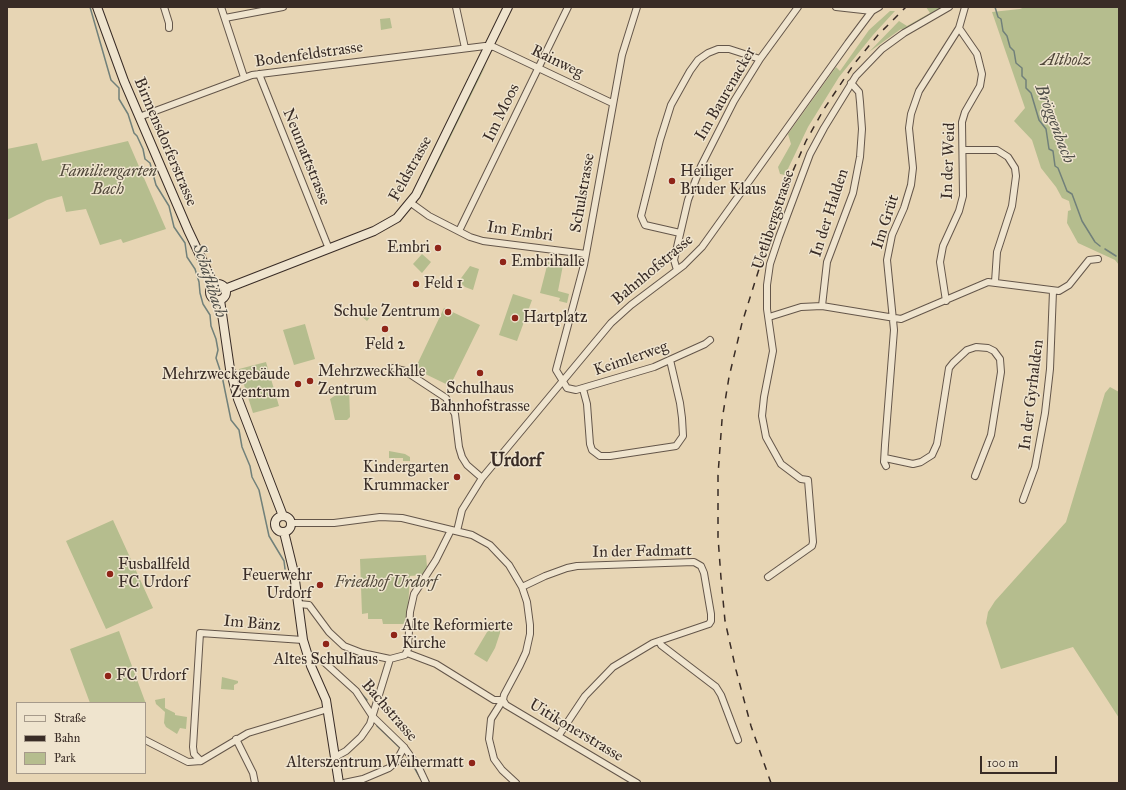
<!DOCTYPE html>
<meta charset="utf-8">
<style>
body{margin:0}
#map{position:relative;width:1126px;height:790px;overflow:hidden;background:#e7d5b4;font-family:"IM FELL Great Primer",serif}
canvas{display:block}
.frame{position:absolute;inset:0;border:8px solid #392c26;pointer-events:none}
.legend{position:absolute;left:16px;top:702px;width:130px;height:72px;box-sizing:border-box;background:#efe4ce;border:1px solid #a69a8b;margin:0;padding:5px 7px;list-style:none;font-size:12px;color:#392c26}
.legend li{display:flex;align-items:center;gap:8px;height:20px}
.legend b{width:20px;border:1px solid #a69a8b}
.scale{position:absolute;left:980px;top:756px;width:77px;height:18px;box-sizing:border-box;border:2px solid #392c26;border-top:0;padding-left:5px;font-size:12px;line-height:14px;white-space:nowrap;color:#392c26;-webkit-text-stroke:3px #efe4ce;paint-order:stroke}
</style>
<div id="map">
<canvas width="1126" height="790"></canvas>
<div class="frame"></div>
<ul class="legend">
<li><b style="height:5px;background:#efe4ce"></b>Straße</li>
<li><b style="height:5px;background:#392c26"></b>Bahn</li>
<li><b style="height:11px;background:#b5bd8e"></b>Park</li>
</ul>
<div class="scale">100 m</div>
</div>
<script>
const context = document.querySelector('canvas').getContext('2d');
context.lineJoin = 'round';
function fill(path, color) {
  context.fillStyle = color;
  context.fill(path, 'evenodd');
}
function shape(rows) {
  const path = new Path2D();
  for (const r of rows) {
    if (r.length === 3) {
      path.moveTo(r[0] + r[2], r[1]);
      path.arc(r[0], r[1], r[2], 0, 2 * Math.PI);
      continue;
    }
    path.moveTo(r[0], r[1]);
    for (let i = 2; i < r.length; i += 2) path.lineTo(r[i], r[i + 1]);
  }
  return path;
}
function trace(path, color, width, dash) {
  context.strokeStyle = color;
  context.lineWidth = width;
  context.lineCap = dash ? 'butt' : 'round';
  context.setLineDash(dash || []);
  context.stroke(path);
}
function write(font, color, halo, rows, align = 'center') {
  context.font = font + ' "IM FELL Great Primer",serif';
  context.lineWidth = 3;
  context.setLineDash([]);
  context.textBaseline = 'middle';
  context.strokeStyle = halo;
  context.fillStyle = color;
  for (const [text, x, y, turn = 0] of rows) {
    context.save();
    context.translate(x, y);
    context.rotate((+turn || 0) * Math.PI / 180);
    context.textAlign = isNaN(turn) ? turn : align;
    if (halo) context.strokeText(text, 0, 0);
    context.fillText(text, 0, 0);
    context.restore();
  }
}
const green = shape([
 [926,7,943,7,905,31,901,29,869,52,899,21,907,26,930,13],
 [1025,7,1119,7,1119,265,1115,260,1078,243,1067,223,1068,211,1071,210,1069,201,1062,198,1056,187,1041,168,1032,140,1014,121,1025,108,992,12,1020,9],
 [890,11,895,11,873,35,839,77,808,127,785,175,780,174,778,167,791,144,788,134,836,67,840,71,869,30],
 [390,18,392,28,381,30,380,19],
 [487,63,422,195,421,195,473,87],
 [128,141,166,229,123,243,121,239,100,245,86,209,66,212,62,196,47,200,7,220,7,149,37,143,42,161],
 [422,254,431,262,422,273,413,264],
 [548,262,563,265,558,291,569,294,567,303,559,301,560,298,540,293],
 [470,266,479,269,473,290,465,287,459,281],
 [513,294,532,300,517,341,499,335],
 [369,306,375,311,367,321,360,315],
 [444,308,480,325,450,386,415,369],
 [305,324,315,359,294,365,283,330],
 [266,362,279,406,253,413,239,369],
 [349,386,350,417,347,420,335,420,330,399],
 [1110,387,1119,392,1119,718,1073,647,1001,669,986,623,988,612,995,601,1066,522,1105,393],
 [389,451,405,454,410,457,410,461,403,461,403,458,389,458],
 [113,520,153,608,106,629,66,541],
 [426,555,427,567,422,575,410,576,407,624,383,624,382,619,368,619,368,613,362,614,360,559],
 [493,622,500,623,500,633,495,648,487,662,474,654],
 [119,631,146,704,145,705,145,703,90,703,70,649],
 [222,677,238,681,238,683,234,685,234,690,221,689],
 [165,698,165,708,175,713,175,715,187,717,186,729,180,728,177,734,166,727,164,723,165,712,156,704,155,700]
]);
const stream = shape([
 [90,7,111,80,119,88,119,99,128,114,134,133,137,136,143,149,145,159,150,163,156,185,169,206,174,227,185,243,187,257,195,269,199,282,200,293,203,304,210,315,211,326,216,339,218,350,216,358,222,376,231,420,239,430,242,447,250,466,252,477,259,490,269,536,284,561,285,569],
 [995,7,998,17,1001,19,1003,31,1007,36,1010,47,1014,51,1016,63,1022,68,1022,76,1026,80,1026,88,1031,93,1039,120,1046,129,1049,149,1053,151,1055,166,1058,168,1067,191,1072,194,1082,221,1095,242,1100,246],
 [1105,249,1116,256],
 [322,656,326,660],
 [354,685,367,700],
 [377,726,400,748],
 [411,762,420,778]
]);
const street = shape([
 [164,7,169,23,169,28],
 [221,7,244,77],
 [456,7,465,48],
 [637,7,622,55,584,265,556,370,567,388,576,390,654,367,705,344,710,340],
 [836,7,872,11],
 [225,18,283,7],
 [259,74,329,249],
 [139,117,252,75,485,46,494,47,612,103],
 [963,150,997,150,1008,157,1015,168,1016,176,1012,206,997,252,995,282],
 [411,203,429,216,470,237,483,241,586,254],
 [459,231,568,7],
 [680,233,645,225,641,216,660,140,671,105,690,71,698,60,708,53,718,49,729,49,760,59],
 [677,270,674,260,688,200,701,166,734,101,760,59,798,7],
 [946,301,940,262,943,246,959,211,963,196,962,122,965,112,980,86,982,74,977,54,959,28],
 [822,306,827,262,853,193,860,157,862,129,860,102,859,92,851,83],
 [769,317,801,307,822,306,901,319,988,282,1059,291,1069,285,1089,260,1098,259],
 [393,368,405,371,446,398,455,414,459,447,462,457,467,465,482,478],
 [583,389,587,404,590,444,592,450,600,456,610,456,676,446,683,436,682,418,680,403,670,360],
 [885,458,913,464,921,462,932,455,937,444,949,368,953,363,967,350,976,347,988,348,994,351,1000,359,1001,372,991,435,975,476],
 [886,466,884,462,885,445,894,330,887,260,892,235,904,208,911,185,913,168,909,128,911,114,919,91,959,28,965,7],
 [1023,500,1035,467,1045,413,1050,369,1053,291],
 [291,523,334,523,380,517,402,518,472,535,490,545,509,565,522,587,527,602,530,625,530,634,526,652,520,665,504,695,503,700,491,719,489,739,494,759,502,770,516,783],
 [457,531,462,510,482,478,611,323,631,305,684,265,702,247,848,43,872,11,879,7],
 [768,577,812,546,813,542,808,480,801,479,781,464,766,437,762,416,764,397,773,351,767,309,767,285,770,264,779,237,810,154,824,128,856,76,882,49,904,33,949,7],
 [522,587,545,576,567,568,577,566,694,562,701,566,704,573,711,614,711,621,709,624,653,643,613,667,585,696,559,735],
 [299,604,309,605,329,632,344,646,362,653,390,659,405,655,408,649,410,612,414,594,436,560,451,530],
 [659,641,661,645,716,687,721,695,738,740],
 [407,653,436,664,494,700,503,700],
 [324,662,356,691,373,717,404,747,419,768,426,783],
 [503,700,506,705,637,783],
 [236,739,253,773,255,783],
 [145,740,188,762,201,761,248,733,328,709],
 [335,757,346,751,361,737,370,724,390,659],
 [201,761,194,754,193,747,200,633,303,640],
 [344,783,363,779,389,768,396,762,404,747]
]);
const secondary = shape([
 [97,7,124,81,188,230,214,285],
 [218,292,8],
 [225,289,374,231,397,218,416,195,508,7],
 [220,300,230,369,238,399,283,516],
 [283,524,8],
 [284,532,294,573,303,640,311,666,326,700,339,783]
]);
const rail = shape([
 [771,783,751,726,736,670,725,621,721,578,718,537,718,475,722,420,729,377,742,323,782,196,806,141,824,109,854,64,878,35,906,7]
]);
const markers = [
 [672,181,4,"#8f2418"],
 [438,248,4,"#8f2418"],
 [503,262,4,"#8f2418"],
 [416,284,4,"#8f2418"],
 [448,312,4,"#8f2418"],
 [515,318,4,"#8f2418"],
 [385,329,4,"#8f2418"],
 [480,373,4,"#8f2418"],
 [310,381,4,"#8f2418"],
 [298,384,4,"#8f2418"],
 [457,477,4,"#8f2418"],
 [110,574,4,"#8f2418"],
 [320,585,4,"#8f2418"],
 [394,635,4,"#8f2418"],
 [326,644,4,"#8f2418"],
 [108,676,4,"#8f2418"],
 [472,763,4,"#8f2418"]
];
const streetNames = [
 ["Bodenfeldstrasse",309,55,-8],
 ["Rainweg",557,62,26],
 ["Im Baurenacker",726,94,-60],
 ["Im Moos",502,113,-64],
 ["Birmensdorferstrasse",165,142,67],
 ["Neumattstrasse",306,157,68],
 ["In der Weid",949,161,-88],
 ["Feldstrasse",411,169,-61],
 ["Schulstrasse",583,193,-80],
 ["In der Halden",830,213,-72],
 ["Uetlibergstrasse",774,220,-72],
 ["Im Grüt",886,222,-72],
 ["Im Embri",520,232,8],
 ["Bahnhofstrasse",653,270,-40],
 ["Keimlerweg",631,359,-19],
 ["In der Gyrhalden",1032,395,-83],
 ["In der Fadmatt",642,552,-1],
 ["Im Bänz",252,624,5],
 ["Bachstrasse",389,711,49],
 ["Uitikonerstrasse",576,731,31]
];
const parkNames = [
 ["Altholz",1066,61],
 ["Familiengarten",108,172],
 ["Bach",108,190],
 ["Friedhof Urdorf",386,583]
];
const poiNames = [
 ["Heiliger",680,172],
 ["Bruder Klaus",680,190],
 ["Embri",430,248,"right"],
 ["Embrihalle",511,262],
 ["Feld 1",424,284],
 ["Schule Zentrum",440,312,"right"],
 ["Hartplatz",523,318],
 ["Feld 2",385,345,"center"],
 ["Mehrzweckhalle",318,372],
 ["Zentrum",318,390],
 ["Mehrzweckgebäude",290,375,"right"],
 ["Zentrum",290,393,"right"],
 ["Schulhaus",480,389,"center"],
 ["Bahnhofstrasse",480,407,"center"],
 ["Kindergarten",449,468,"right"],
 ["Krummacker",449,486,"right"],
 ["Fusballfeld",118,565],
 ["FC Urdorf",118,583],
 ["Feuerwehr",312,576,"right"],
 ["Urdorf",312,594,"right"],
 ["Alte Reformierte",402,626],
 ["Kirche",402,644],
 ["Altes Schulhaus",326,660,"center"],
 ["FC Urdorf",116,676],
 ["Alterszentrum Weihermatt",464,763,"right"]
];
const waterNames = [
 ["Bröggenbach",1054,124,69],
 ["Schäflibach",209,281,72]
];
const quarterNames = [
 ["Urdorf",516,462]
];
fill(green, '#b5bd8e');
trace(stream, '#71807a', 1.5);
trace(street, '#64564a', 8);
trace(secondary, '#392c26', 10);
trace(street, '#efe4ce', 6);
trace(secondary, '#efe4ce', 8);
trace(rail, '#392c26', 1.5, [7, 7]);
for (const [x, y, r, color] of markers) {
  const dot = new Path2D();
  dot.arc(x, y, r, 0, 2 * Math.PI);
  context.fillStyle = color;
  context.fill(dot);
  trace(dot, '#efe4ce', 1.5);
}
write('16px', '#392c26', '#efe4ce', streetNames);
write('italic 16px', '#52493b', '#efe4ce', parkNames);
write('16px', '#392c26', '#efe4ce', poiNames, 'left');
write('italic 17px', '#504f49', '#efe4ce', waterNames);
write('bold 18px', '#392c26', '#efe4ce', quarterNames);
</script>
